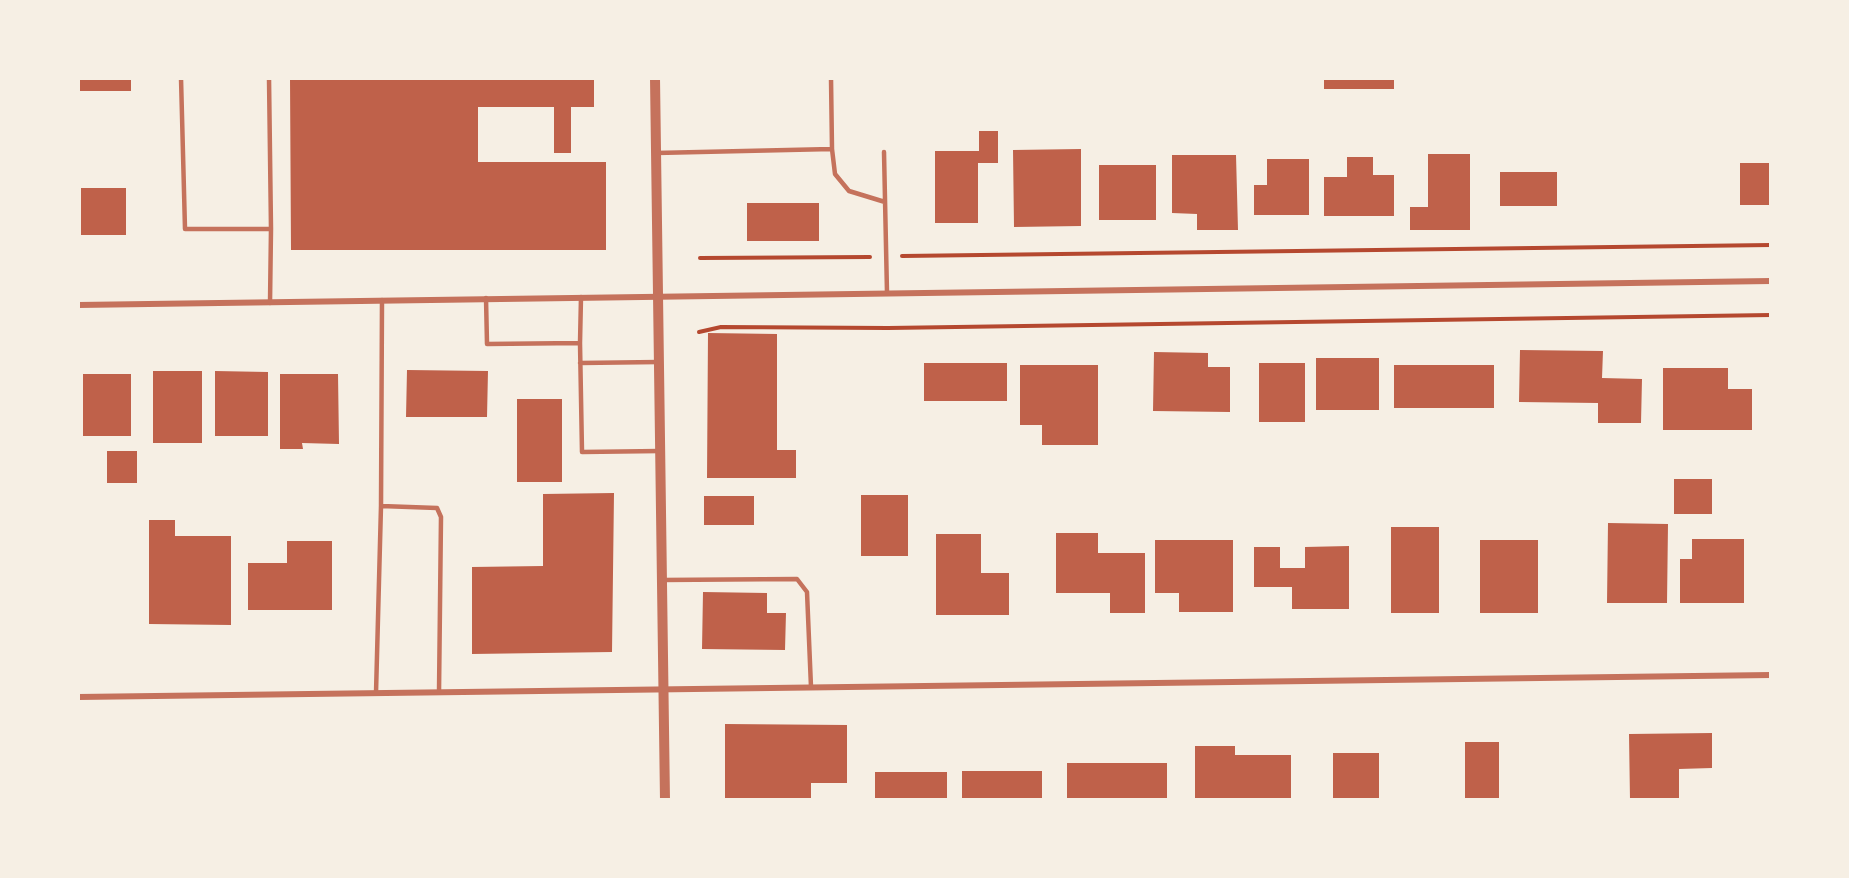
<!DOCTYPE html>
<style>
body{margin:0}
#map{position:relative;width:1849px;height:878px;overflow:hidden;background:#f6efe4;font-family:Jost,sans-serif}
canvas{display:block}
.frame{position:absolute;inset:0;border:80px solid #f6efe4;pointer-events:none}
</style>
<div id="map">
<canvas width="1849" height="878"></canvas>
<div class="frame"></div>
</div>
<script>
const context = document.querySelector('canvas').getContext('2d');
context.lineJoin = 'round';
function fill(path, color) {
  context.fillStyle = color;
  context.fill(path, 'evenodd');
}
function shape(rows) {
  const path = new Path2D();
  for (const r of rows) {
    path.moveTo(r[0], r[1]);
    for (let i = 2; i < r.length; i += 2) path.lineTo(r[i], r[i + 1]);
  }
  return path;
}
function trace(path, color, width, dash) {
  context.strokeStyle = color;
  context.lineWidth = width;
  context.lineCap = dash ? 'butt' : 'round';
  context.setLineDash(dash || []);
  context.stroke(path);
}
const building = shape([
 [79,78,131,78,131,91,79,91],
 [290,78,594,78,594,107,571,107,571,153,554,153,554,107,478,107,478,162,606,162,606,250,291,250],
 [1324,78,1394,78,1394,89,1324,89],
 [979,131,998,131,998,163,978,163,978,223,935,223,935,151,979,151],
 [1081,149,1081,226,1014,227,1013,150],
 [1428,154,1470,154,1470,230,1410,230,1410,207,1428,207],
 [1172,155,1236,155,1238,230,1197,230,1197,214,1172,213],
 [1347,157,1373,157,1373,175,1394,175,1394,216,1324,216,1324,177,1347,177],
 [1267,159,1309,159,1309,215,1254,215,1254,185,1267,185],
 [1740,163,1771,163,1771,205,1740,205],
 [1099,165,1156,165,1156,220,1099,220],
 [1500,172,1557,172,1557,206,1500,206],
 [81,188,126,188,126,235,81,235],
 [747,203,819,203,819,241,747,241],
 [708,333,777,334,777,450,796,450,796,478,707,478],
 [1520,350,1603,351,1602,378,1642,379,1641,423,1598,423,1598,403,1519,402],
 [1154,352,1208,353,1208,367,1230,367,1230,412,1153,411],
 [1316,358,1379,358,1379,410,1316,410],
 [924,363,1007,363,1007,401,924,401],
 [1259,363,1305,363,1305,422,1259,422],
 [1020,365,1098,365,1098,445,1042,445,1042,425,1020,425],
 [1394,365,1494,365,1494,408,1394,408],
 [1663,368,1728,368,1728,389,1752,389,1752,430,1663,430],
 [407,370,488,371,487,417,406,417],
 [153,371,202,371,202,443,153,443],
 [215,371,268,372,268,436,215,436],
 [83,374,131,374,131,436,83,436],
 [280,374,338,374,339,444,302,443,303,449,280,449],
 [517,399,562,399,562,482,517,482],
 [107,451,137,451,137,483,107,483],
 [1674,479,1712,479,1712,514,1674,514],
 [614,493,612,652,472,654,472,567,543,566,543,494],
 [861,495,908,495,908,556,861,556],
 [704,496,754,496,754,525,704,525],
 [149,520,175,520,175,536,231,536,231,625,149,624],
 [1608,523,1668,524,1667,603,1607,603],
 [1391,527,1439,527,1439,613,1391,613],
 [1056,533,1098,533,1098,553,1145,553,1145,613,1110,613,1110,593,1056,593],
 [936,534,981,534,981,573,1009,573,1009,615,936,615],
 [1692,539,1744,539,1744,603,1680,603,1680,559,1692,559],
 [1155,540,1233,540,1233,612,1179,612,1179,593,1155,593],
 [1480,540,1538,540,1538,613,1480,613],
 [287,541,332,541,332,610,248,610,248,563,287,563],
 [1349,546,1349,609,1292,609,1292,587,1254,587,1254,547,1280,547,1280,568,1305,568,1305,547],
 [703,592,767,593,767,613,786,613,785,650,702,649],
 [725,724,847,725,847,783,811,783,811,800,725,800],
 [1712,733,1712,768,1679,769,1679,800,1630,800,1629,734],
 [1465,742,1499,742,1499,800,1465,800],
 [1195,746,1235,746,1235,755,1291,755,1291,800,1195,800],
 [1333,753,1379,753,1379,800,1333,800],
 [1067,763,1167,763,1167,800,1067,800],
 [962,771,1042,771,1042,800,962,800],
 [875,772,947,772,947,800,875,800]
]);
const path = shape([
 [902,256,1771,245],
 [700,258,870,257],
 [699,332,721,327,888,328,1771,315]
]);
const service = shape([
 [181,78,185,229,271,229,270,303],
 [269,78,271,229],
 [832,149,835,174,849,191,885,202],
 [884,152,887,293],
 [656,153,832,149,831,78],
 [486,298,487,344,580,343,582,452,660,451],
 [580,343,581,297],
 [580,363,659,362],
 [381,506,437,508,441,517,439,692],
 [662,580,797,579,807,592,811,687],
 [376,693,381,506,382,300]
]);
const minor = shape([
 [78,305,1771,281],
 [78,697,1771,675]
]);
const tertiary = shape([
 [655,78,665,800]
]);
fill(building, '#bf614a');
trace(path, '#b5482f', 4);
trace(service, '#c5725c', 4.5);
trace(minor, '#c5725c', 6);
trace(tertiary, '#c5725c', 10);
</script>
